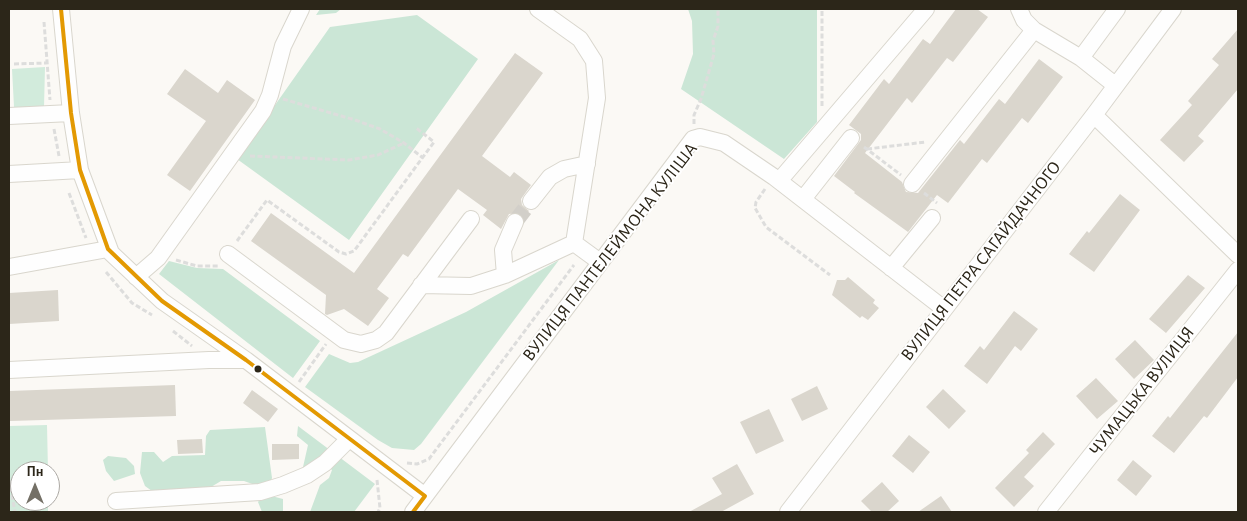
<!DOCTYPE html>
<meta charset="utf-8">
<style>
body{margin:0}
#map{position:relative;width:1247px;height:521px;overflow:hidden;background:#fbf9f5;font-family:"Alegreya Sans",sans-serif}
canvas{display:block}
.frame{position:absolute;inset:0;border:10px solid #2c2619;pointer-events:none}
.north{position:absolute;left:10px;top:461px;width:50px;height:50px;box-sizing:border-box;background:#fff;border:1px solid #aba8a3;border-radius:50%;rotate:0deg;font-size:14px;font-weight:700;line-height:20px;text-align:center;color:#2c2619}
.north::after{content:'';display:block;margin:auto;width:18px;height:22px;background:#747066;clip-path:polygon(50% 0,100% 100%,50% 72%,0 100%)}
</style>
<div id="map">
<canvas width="1247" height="521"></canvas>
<div class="frame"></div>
<div class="north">Пн</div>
</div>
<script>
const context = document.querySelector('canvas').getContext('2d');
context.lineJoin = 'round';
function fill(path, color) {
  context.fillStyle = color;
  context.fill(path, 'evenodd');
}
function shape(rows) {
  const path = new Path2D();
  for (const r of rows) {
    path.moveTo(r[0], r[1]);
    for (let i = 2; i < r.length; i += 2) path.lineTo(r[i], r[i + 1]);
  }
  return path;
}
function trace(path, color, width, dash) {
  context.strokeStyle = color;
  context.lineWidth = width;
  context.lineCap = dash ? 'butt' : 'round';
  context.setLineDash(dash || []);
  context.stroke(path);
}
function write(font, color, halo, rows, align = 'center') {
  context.font = font + ' "Alegreya Sans",sans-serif';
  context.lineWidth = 4;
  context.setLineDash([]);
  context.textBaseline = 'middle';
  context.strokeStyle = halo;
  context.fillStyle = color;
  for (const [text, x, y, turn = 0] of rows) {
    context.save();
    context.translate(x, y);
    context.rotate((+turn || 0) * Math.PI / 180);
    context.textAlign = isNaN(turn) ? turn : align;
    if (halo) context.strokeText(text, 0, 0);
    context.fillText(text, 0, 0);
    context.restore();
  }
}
const green = shape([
 [45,67,44,107,14,107,12,69],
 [47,425,48,471,20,471,20,501,48,501,48,512,9,512,9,426]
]);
const forest = shape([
 [320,9,341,9,336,13,316,15],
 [688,9,817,9,817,122,784,159,681,89,693,54,692,21],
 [417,15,478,59,349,240,237,159,330,27],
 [559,260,421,444,414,450,392,448,378,440,305,387,329,354,350,363,358,362,466,312],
 [169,261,197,268,223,269,320,341,293,378,159,274],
 [298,426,375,484,354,512,310,512,320,485,329,478,332,470,318,458,309,466,303,467,308,445,297,436],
 [265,427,272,478,269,486,258,486,244,481,221,481,201,493,152,491,145,486,140,473,142,452,154,452,163,462,172,456,205,455,206,436,210,430],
 [108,456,126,458,134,466,135,474,114,481,106,471,103,460],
 [264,494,283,499,283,512,262,512,258,502]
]);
const building = shape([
 [956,9,977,9,988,17,953,62,947,58,912,103,907,98,865,153,902,182,906,192,918,193,960,140,964,144,999,99,1005,104,1039,59,1063,77,1028,123,1022,118,987,163,982,159,948,203,937,195,908,232,854,193,855,192,834,176,861,140,861,134,849,125,884,79,889,84,923,39,930,44],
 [1238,29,1238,89,1198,136,1204,141,1184,162,1160,140,1192,105,1188,101,1219,65,1212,59],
 [515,53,543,73,482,156,510,177,514,172,531,185,521,199,522,205,529,211,524,218,518,213,509,214,501,229,483,215,487,210,458,189,408,257,403,254,377,289,389,298,368,326,344,309,327,315,325,314,326,295,251,241,271,213,354,273],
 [185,69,218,93,227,80,255,100,190,191,167,175,206,121,167,94],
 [1120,194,1140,210,1094,272,1069,254,1087,231,1089,233],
 [1188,275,1205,288,1166,333,1149,319],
 [848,277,875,300,873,303,879,308,868,320,862,316,860,318,832,295,837,280,845,280],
 [58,290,59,321,9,324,9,293],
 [1014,311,1038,329,1021,351,1015,346,987,384,964,366,980,346,984,350],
 [1238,332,1238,377,1207,418,1204,416,1174,453,1152,436,1168,416,1170,418],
 [1135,340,1154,360,1134,379,1115,359],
 [1096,378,1118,401,1097,419,1076,396],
 [175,385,176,416,10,421,9,391],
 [817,386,828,409,802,421,791,399],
 [943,389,966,411,949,429,926,407],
 [252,390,278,409,268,422,243,403],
 [769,409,784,441,756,454,740,422],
 [1043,432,1055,444,1024,477,1034,486,1014,507,995,488,1029,453,1026,450],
 [909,435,930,452,913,473,892,456],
 [202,439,203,453,178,454,177,440],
 [272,444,299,444,299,459,272,460],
 [1133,460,1152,476,1136,496,1117,480],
 [737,464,754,494,721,512,689,512,722,494,712,478],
 [882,482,899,501,887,512,872,512,861,501],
 [941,496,952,512,918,512]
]);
const minorTunnel = shape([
 [515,222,531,201]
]);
const path = shape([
 [44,22,50,100],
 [14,64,47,63],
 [283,99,355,120,380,129,404,143,423,158],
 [822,106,822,9],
 [694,124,694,115,701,99,714,54,713,41,718,26,718,9],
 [54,129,59,156],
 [864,147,901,175],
 [867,149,926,142],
 [250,156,349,160,378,155,404,143],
 [765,189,756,202,755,208,766,227,830,275],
 [69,193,86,238],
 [924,193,937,203],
 [237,241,267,200,339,252,346,254,354,251,434,142,415,127],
 [176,260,197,266,219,266],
 [106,272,132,303,152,315],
 [173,331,192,346],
 [299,382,326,344],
 [407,463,417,464,429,459,574,265],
 [9,480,15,512],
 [377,480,380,508,378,512]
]);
const minor = shape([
 [61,9,71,113,80,170,111,253,162,301,246,360,425,496],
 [538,9,580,39,594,61,597,98,574,243,600,262],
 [1019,9,1024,20,1034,30,1081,58,1115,85],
 [1081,58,1117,9],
 [1094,115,1238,255],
 [9,116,71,113],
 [9,174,80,170],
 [779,181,926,9],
 [912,184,1034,30],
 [803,199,851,138],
 [531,201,550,177,564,169,587,164],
 [228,254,344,340,361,344,376,340,386,333,471,219],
 [9,267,108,249],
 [891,268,932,218],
 [505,275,503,250,515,222],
 [136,277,158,258,263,111,270,95,283,46,301,9],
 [421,285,471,286,505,275,574,243],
 [9,370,209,360,246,360],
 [116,501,260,492,283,485,307,475,325,463,349,439],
 [413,512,693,139,700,137,724,143,774,177,943,308],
 [788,512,1094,115,1173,9],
 [1046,512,1238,270]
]);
const bus1 = shape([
 [61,9,71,113,80,170,108,249,162,301,246,360,425,496,413,512]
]);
const markers = [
 [258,369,4.5,"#2c2619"]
];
const streetNames = [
 ["ВУЛИЦЯ ПАНТЕЛЕЙМОНА КУЛІША",610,252,-52],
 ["ВУЛИЦЯ ПЕТРА САГАЙДАЧНОГО",981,261,-52],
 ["ЧУМАЦЬКА ВУЛИЦЯ",1142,391,-52]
];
fill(green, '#d2ebdc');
fill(forest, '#cbe6d6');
fill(building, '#dad6cd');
trace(minorTunnel, '#d2cfc9', 16, [16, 8]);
trace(minor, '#d9d6cd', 18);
trace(path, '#dddddc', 3, [5, 2.5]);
trace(minor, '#fefefe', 16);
trace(bus1, '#e39902', 4);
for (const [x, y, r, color] of markers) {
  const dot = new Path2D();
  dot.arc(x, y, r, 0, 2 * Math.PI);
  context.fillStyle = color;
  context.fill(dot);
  trace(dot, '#fff', 2);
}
write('18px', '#2c2619', '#fff', streetNames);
</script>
